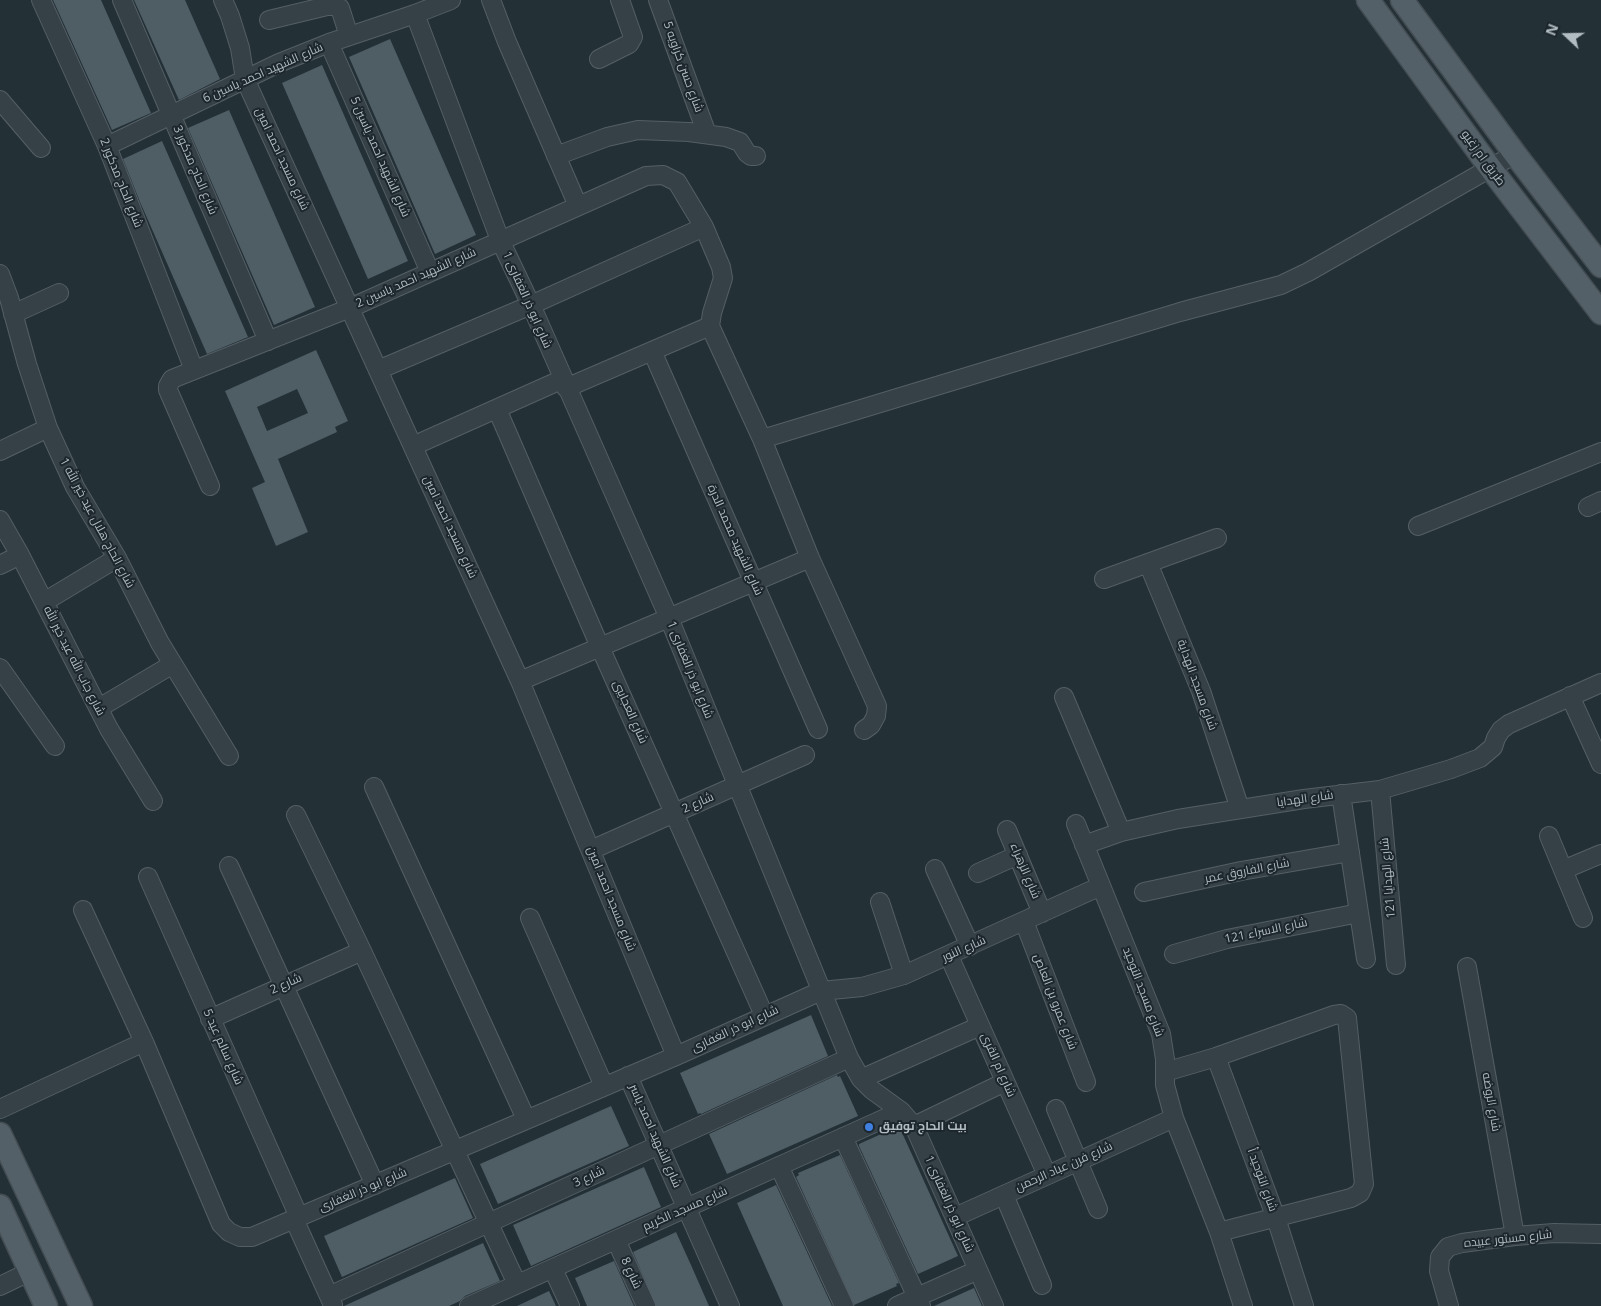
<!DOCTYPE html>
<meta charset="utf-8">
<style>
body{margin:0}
#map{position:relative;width:1601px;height:1306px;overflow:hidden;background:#233036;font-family:"Open Sans",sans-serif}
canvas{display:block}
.north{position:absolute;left:1541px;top:10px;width:50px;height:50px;-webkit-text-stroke:4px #1c262c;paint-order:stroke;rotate:291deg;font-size:14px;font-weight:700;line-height:20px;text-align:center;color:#b1bcc3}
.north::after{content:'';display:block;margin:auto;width:18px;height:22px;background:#b1bcc3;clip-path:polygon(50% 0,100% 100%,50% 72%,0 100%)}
</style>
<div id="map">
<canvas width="1601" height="1306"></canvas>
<div class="north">N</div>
</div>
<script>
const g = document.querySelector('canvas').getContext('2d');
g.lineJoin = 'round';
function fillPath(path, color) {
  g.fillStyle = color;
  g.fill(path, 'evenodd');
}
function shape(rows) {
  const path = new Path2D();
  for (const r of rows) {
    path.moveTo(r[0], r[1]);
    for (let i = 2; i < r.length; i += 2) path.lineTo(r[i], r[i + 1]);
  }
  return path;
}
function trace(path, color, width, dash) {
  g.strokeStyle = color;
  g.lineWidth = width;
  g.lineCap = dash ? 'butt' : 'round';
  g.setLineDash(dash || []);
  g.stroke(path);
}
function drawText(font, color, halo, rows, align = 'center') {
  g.font = font + ' "Open Sans",Cairo,sans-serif';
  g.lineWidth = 4;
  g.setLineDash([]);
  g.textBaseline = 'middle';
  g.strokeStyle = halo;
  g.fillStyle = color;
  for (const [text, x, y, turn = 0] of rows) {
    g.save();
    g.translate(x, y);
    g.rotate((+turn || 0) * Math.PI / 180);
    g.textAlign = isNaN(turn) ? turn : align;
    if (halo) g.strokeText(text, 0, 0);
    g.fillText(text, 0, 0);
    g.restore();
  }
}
fillPath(shape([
 [53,0,101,0,151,113,112,130],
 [134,0,185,0,220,79,179,100],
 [390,39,476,235,435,254,349,57],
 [322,65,408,261,368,279,282,83],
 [229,110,315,307,274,325,188,128],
 [162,141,248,337,207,354,140,202,123,159],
 [316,350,348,421,335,427,337,432,278,459,308,532,276,546,252,488,265,482,225,391],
 [297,389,308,413,267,431,257,407],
 [811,1015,828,1056,701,1114,700,1113,698,1114,680,1073],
 [837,1075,838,1077,840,1076,858,1116,727,1174,709,1134],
 [611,1106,629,1146,498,1204,480,1164],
 [899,1126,958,1256,918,1274,859,1146,859,1144],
 [840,1155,899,1283,896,1284,897,1286,854,1305,796,1177,799,1175,798,1173],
 [644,1167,661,1207,531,1266,513,1225],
 [455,1178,473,1218,342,1277,324,1236],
 [776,1185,832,1306,783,1306,737,1203],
 [676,1232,691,1265,709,1306,656,1306,633,1252],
 [483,1243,500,1281,465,1296,460,1301,449,1306,344,1306],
 [614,1261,634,1306,587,1306,575,1278],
 [974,1288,982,1306,934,1306],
 [549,1291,556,1306,517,1306]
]), '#4f5d65');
const minor = shape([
 [41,0,107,146,194,370],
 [122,0,268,341],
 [223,0,230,16,240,48,245,79,520,681,676,1056],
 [491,0,507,42,578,206],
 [658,0,707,134],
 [415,14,500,240,531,305,669,618,849,1058,861,1079,872,1090,901,1111,914,1126,994,1306],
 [269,20,327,6,334,6,340,8,349,36],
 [329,43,430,272],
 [599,59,629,44,633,37,620,0],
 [0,100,41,148],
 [107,146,279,63,329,43,415,14,451,0],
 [556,156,607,137,638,130,689,132,726,137,740,142,747,153,751,156,756,156],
 [0,274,9,298,27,364,48,428,75,487,117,558,160,643,229,756],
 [13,314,59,293],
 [710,326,762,439,810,558,877,706,876,716,871,725,864,730],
 [652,351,818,729],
 [378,370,531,305,704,227],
 [566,388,710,326],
 [497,409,600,647,764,1015],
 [762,439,1180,312,1281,285,1308,272,1515,154],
 [413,446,563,379],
 [0,451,48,428],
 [210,486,168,390,168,386,172,379,350,308,646,176,663,175,677,182,704,227,721,267,723,278,712,313,710,326],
 [1588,507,1601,501],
 [0,520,20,555,109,729,153,801],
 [1418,526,1601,452],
 [1148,563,1201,691,1240,809],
 [0,565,20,555],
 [1104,579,1217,538],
 [44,602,117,558],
 [0,668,55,746],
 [520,681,810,558],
 [1570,696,1601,764],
 [1064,697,1121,832],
 [99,708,173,664],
 [374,787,526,1119],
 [1380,790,1396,965],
 [1341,794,1366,959],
 [296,815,362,951,517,1284],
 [1076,824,1161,1034,1165,1059,1165,1085,1174,1118,1219,1232,1243,1306],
 [1007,830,1042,913],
 [1549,836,1583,918],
 [1084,845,1121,832,1178,819,1304,799,1380,790,1451,769,1480,758,1493,747,1496,738,1501,730,1509,724,1601,683],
 [591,850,805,755],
 [229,866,375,1185],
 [935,869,970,946],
 [1563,870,1601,854],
 [978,873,1018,855],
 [148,877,299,1217],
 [1144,892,1241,871,1350,852],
 [880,902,904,975],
 [83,910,144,1042,221,1224,229,1232,240,1237,252,1237,676,1056,821,991,862,987,904,975,1101,886],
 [530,918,604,1086],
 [1024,921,1086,1082],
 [1174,954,1227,939,1359,913],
 [949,956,1047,1175],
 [1467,967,1515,1236],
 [210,1019,362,951],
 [1216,1057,1276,1218,1304,1306],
 [1165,1072,1216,1057,1334,1015,1341,1014,1347,1018,1364,1184,1360,1193,1351,1198,1219,1232],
 [628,1076,730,1306],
 [861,1079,980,1026],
 [0,1109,144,1042],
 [1056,1109,1098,1209],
 [914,1126,1005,1082],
 [843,1137,921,1306],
 [779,1166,844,1306],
 [1004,1195,1042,1285],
 [955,1217,1174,1118],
 [294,1219,333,1305],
 [616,1240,646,1306],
 [553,1269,570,1306],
 [0,1286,31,1271],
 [329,1296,849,1058],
 [469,1306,901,1111],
 [897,1306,978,1270],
 [1449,1306,1439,1271,1440,1257,1448,1247,1462,1243,1515,1236,1554,1233,1601,1234]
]);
const major = shape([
 [1368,0,1491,169,1601,313],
 [1402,0,1515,154,1601,266],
 [0,1134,81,1306],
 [0,1206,46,1306]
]);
trace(minor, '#545f65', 20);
trace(major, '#434d53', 25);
trace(minor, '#364147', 18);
trace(major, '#546067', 22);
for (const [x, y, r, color] of [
 [869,1127,5,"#3f7fe0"]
]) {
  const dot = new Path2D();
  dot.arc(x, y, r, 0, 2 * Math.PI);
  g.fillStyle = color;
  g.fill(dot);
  trace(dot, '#1c262c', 2);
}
drawText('12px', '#b1bcc3', '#1c262c', [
 ["شارع حسن كراويه 5",683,67,70],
 ["شارع الشهيد احمد ياسين 6",263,73,-24],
 ["شارع الشهيد احمد ياسين 5",380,157,66],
 ["طريق ام زغيو",1483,158,54],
 ["شارع مسجد احمد امين",282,159,65],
 ["شارع الحاج مدكور 3",195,170,67],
 ["شارع الحاج مدكور 2",121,183,68],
 ["شارع الشهيد احمد ياسين 2",416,278,-24],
 ["شارع ابو ذر الغفارى 1",527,300,66],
 ["شارع الحاج هلال عيد خير الله 1",97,523,62],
 ["شارع مسجد احمد امين",450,527,65],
 ["شارع الشهيد محمد الدرة",735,540,66],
 ["شارع جاب الله عيد خير الله",74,661,63],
 ["شارع ابو ذر الغفارى 1",690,670,68],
 ["شارع مسجد الهداية",1197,685,70],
 ["شارع العجايبى",630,712,66],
 ["شارع الهدايا",1305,799,-8],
 ["شارع 2",698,803,-24],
 ["شارع الزهراء",1025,871,67],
 ["شارع الفاروق عمر",1247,871,-11],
 ["شارع الهدايا 121",1388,878,-95],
 ["شارع مسجد احمد امين",611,899,68],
 ["شارع الاسراء 121",1266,931,-12],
 ["شارع النور",964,949,-24],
 ["شارع 2",286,984,-24],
 ["شارع مسجد التوحيد",1143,992,69],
 ["شارع عمرو بن العاص",1055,1002,69],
 ["شارع ابو ذر الغفارى",735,1029,-25],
 ["شارع سالم عيد 5",223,1047,66],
 ["شارع ام القرى",998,1065,66],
 ["شارع الروضه",1491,1102,80],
 ["شارع الشهيد احمد ياسر",655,1136,66],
 ["شارع فرن عباد الرحمن",1064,1167,-24],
 ["شارع 3",589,1177,-25],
 ["شارع التوحيد أ",1262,1180,70],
 ["شارع ابو ذر الغفارى",363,1190,-23],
 ["شارع ابو ذر الغفارى 1",949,1204,66],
 ["شارع مسجد الكريم",685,1209,-24],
 ["شارع مستور عبيده",1508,1239,-6],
 ["شارع 8",631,1273,65]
]);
drawText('bold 12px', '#b1bcc3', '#1c262c', [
 ["بيت الحاج توفيق",879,1127]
], 'left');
</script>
